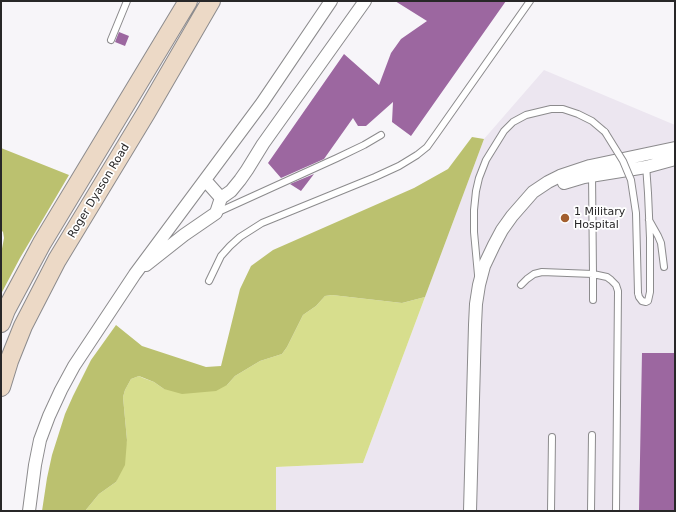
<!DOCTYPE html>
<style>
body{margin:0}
#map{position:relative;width:676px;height:512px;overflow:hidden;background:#f7f5f9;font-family:"DejaVu Sans",sans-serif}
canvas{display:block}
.frame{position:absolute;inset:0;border:2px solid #282728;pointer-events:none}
</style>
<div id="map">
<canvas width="676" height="512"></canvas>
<div class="frame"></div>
</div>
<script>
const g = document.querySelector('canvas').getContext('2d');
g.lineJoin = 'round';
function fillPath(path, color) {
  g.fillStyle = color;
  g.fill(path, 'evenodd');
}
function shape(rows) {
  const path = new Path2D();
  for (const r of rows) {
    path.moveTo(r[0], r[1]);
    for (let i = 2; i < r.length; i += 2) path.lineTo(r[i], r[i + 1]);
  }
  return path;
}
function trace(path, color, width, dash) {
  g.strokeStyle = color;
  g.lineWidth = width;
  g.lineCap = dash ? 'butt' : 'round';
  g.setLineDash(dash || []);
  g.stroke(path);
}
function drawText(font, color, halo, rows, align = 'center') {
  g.font = font + ' "DejaVu Sans",sans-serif';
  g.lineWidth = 3.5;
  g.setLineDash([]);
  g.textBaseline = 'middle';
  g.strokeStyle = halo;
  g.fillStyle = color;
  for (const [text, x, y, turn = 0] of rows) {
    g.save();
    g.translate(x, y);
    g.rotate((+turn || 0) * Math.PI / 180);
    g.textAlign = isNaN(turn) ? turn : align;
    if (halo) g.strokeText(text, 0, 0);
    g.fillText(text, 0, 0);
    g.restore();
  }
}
fillPath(shape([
 [544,70,675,125,675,511,276,511,276,467,363,463,484,139]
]), '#ece6f0');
fillPath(shape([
 [332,295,402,303,425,297,363,463,276,467,276,511,85,511,99,494,116,482,127,440,123,397,125,390,131,379,139,376,143,378,154,382,164,389,227,385,235,376,260,361,282,354,287,347,303,315,316,306,325,296]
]), '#d7de8d');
fillPath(shape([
 [472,137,484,139,425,297,402,303,332,295,325,296,316,306,303,315,287,347,282,354,260,361,235,376,227,385,216,391,182,394,164,389,154,382,139,376,131,379,125,390,123,397,127,440,125,465,116,482,99,494,85,511,42,511,47,478,52,455,65,414,73,396,91,360,116,325,142,346,206,367,221,366,240,289,251,266,273,250,414,188,448,169],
 [1,148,69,175,20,258,1,294,1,254,4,238,3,232,1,230]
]), '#bbc16f');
fillPath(shape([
 [395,1,506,1,411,136,392,122,393,102,366,126,358,126,353,118,324,159,281,178,268,163,344,54,379,85,391,53,401,39,427,21],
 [119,32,129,36,125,46,115,42],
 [314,174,301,191,290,184],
 [642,353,675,353,675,511,639,511]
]), '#9c67a0');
const lane = shape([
 [111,40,127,1],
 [592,174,593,274,607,277,611,280,616,285,618,291,616,511],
 [216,213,337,158,364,145,381,135],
 [649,220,658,236,661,243,664,267],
 [478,275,474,232,474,210,476,191,479,178,486,160,504,131,513,122,526,115,551,109,563,109,578,114,592,121,605,132],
 [209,281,221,256,230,246,240,237,262,223,375,177,399,166,417,155,427,147,437,133,530,1],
 [521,285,527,279,534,274,542,272,593,274,593,300],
 [638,293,639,297,642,301,646,302,648,301,650,292,650,238,648,193,646,165],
 [551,511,552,437],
 [591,511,592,435]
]);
const street = shape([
 [205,180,221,198,231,191,240,180,247,170,263,144,365,1],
 [564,183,584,177,646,167,675,159],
 [146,265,184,235,216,213,221,198],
 [29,511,35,465,40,440,49,416,61,390,74,366,135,274,262,103,331,1],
 [470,511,475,325,476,304,479,285,484,266,494,245,502,230,512,216,533,192,548,182,560,176,590,166,675,148]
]);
const secondary = shape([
 [1,323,6,310,42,243,188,1],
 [1,387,9,361,23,326,57,260,146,113,211,1]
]);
trace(lane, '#8c8b8d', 8);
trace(street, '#8c8b8d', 14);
trace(secondary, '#8c8b8d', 20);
trace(lane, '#fff', 6);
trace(street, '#fff', 12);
trace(secondary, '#ecd9c6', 18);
const laneBridge = shape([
 [605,132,623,161,631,180,636,213,638,293]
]);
trace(laneBridge, '#8c8b8d', 8, []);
trace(laneBridge, '#fff', 6);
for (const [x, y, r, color] of [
 [565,218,5,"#a35f2f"]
]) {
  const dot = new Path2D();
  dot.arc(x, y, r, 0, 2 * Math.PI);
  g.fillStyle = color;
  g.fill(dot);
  trace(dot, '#fff', 1.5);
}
drawText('11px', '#282728', '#fff', [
 ["Roger Dyason Road",99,191,-59]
]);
drawText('11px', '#282728', '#fff', [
 ["1 Military",574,212],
 ["Hospital",574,225]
], 'left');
</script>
